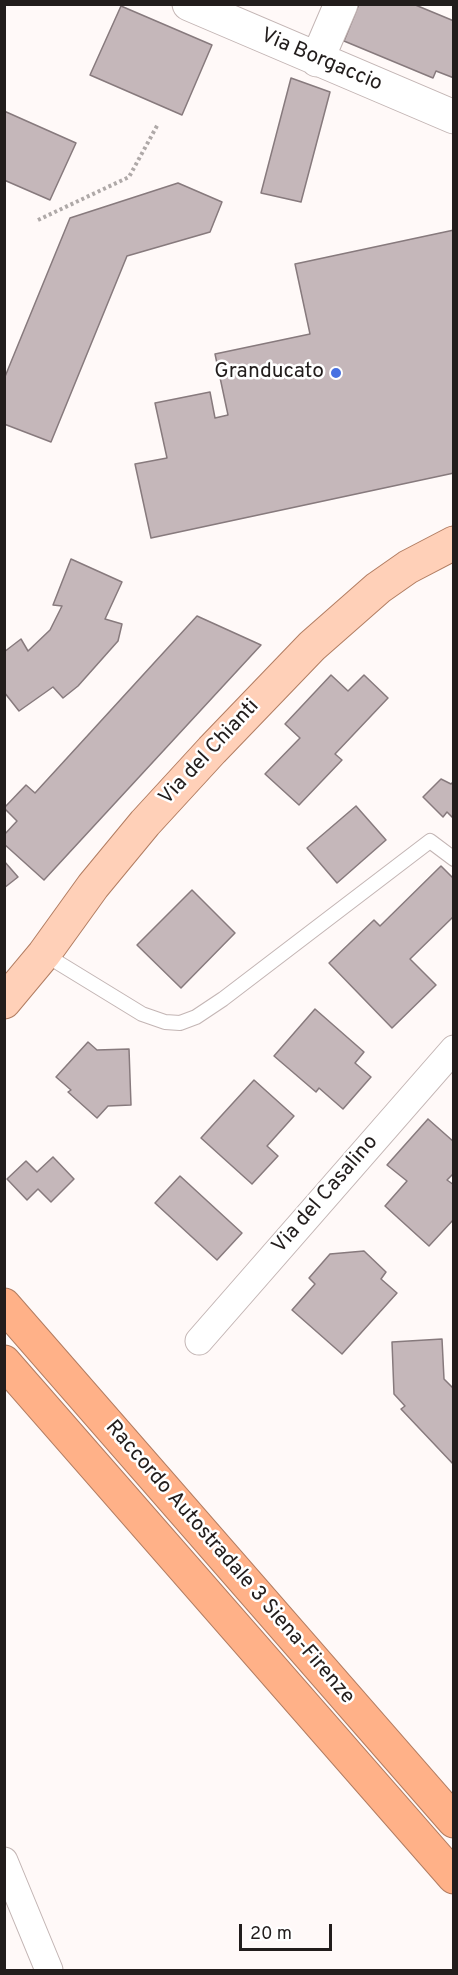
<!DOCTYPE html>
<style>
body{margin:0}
#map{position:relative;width:458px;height:1975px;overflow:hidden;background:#fff9f8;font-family:Overpass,sans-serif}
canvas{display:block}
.frame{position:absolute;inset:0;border:6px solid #221d1c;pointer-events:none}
.scale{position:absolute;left:239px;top:1924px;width:93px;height:27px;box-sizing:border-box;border:3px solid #221d1c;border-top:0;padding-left:8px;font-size:18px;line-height:21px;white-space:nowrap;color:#221d1c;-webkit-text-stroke:4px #fff;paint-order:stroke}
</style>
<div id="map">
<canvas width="458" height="1975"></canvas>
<div class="frame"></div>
<div class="scale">20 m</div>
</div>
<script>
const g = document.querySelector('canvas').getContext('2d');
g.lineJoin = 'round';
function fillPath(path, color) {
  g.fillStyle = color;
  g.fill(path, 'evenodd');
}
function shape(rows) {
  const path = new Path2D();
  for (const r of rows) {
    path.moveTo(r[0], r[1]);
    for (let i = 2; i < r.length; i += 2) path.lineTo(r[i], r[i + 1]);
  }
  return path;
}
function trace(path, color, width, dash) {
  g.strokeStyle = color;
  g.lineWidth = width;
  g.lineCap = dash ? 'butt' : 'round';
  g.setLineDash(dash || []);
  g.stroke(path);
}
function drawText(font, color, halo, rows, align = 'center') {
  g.font = font + ' Overpass,sans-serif';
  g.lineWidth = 5;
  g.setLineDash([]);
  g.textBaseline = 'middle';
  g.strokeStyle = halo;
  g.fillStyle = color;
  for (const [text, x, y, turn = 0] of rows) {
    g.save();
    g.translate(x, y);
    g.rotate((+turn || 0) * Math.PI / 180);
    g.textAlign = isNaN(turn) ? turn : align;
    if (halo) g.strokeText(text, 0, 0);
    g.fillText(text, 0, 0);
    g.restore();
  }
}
const building = shape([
 [359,4,413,4,454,21,454,78,436,71,433,78,344,41,359,4],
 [121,6,212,45,182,115,90,75,121,6],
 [291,78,330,92,301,202,261,193,291,78],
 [4,111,76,143,50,200,4,180,4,111],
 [178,183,222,202,210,232,127,256,51,442,4,424,4,379,70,218,178,183],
 [454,230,454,473,151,538,135,464,167,458,155,403,210,392,215,418,228,415,215,354,310,334,295,264,454,230],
 [71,559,122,582,105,619,122,624,118,641,78,686,63,698,53,687,19,711,4,692,4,652,21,639,28,651,50,630,62,606,53,605,71,559],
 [197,616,261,645,44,880,4,844,4,835,17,821,4,808,26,785,35,793,197,616],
 [331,675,348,691,364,675,388,698,335,754,342,760,299,805,265,774,300,738,285,724,331,675],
 [441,779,451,784,454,781,454,819,447,812,443,817,423,797,441,779],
 [356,806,386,840,337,883,307,848,356,806],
 [4,861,18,877,4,888,4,861],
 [441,866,454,879,454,916,410,959,436,985,392,1028,329,963,374,920,380,926,441,866],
 [192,890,235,933,181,988,137,945,192,890],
 [315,1009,364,1052,355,1063,371,1077,343,1109,319,1088,316,1092,274,1056,315,1009],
 [88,1042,97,1050,129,1049,131,1105,108,1106,97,1118,68,1092,71,1090,56,1077,88,1042],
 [254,1080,294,1116,267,1146,278,1156,252,1184,201,1138,254,1080],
 [428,1119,454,1142,454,1173,447,1180,454,1185,454,1219,429,1246,385,1206,407,1181,387,1165,428,1119],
 [53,1157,74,1179,51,1202,38,1189,27,1200,7,1179,26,1161,37,1172,53,1157],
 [180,1176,242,1233,217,1260,155,1203,180,1176],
 [364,1251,386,1272,381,1279,397,1293,342,1354,292,1310,315,1284,309,1278,330,1254,364,1251],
 [442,1339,444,1379,454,1389,454,1465,401,1409,405,1406,394,1394,392,1342,442,1339]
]);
fillPath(building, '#c5b7ba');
trace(building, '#877a7d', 1.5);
const lane = shape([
 [44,954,142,1014,165,1022,180,1023,196,1017,223,999,430,841,454,859]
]);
const street = shape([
 [199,1341,454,1049],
 [4,1861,49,1970]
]);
const secondary = shape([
 [189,4,454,117],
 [317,60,341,4]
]);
const primary = shape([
 [4,1002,44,954,93,886,145,823,212,750,312,646,378,588,408,567,454,543]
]);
const highway = shape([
 [4,1305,454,1821],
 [4,1362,454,1877]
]);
trace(lane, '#c3b5b4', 16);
trace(street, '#c3b5b4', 29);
trace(secondary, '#c3b5b4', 35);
trace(primary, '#b27d62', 35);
trace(highway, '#b27d62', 35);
trace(shape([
 [38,220,129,177,158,124]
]), '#afa9a8', 4, [3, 3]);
trace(lane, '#fff', 14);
trace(street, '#fff', 27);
trace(secondary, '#fff', 33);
trace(primary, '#ffd0b8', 33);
trace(highway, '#ffb188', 33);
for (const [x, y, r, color] of [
 [336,373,6,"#4670e2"]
]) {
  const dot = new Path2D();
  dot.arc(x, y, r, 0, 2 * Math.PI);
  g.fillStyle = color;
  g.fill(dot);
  trace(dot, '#fff', 2);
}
drawText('21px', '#221d1c', '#fff', [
 ["Via Borgaccio",321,61,23],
 ["Via del Chianti",210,753,-47],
 ["Via del Casalino",326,1195,-49],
 ["Raccordo Autostradale 3 Siena-Firenze",229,1563,49]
]);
drawText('21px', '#221d1c', '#fff', [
 ["Granducato",324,373]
], 'right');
</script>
